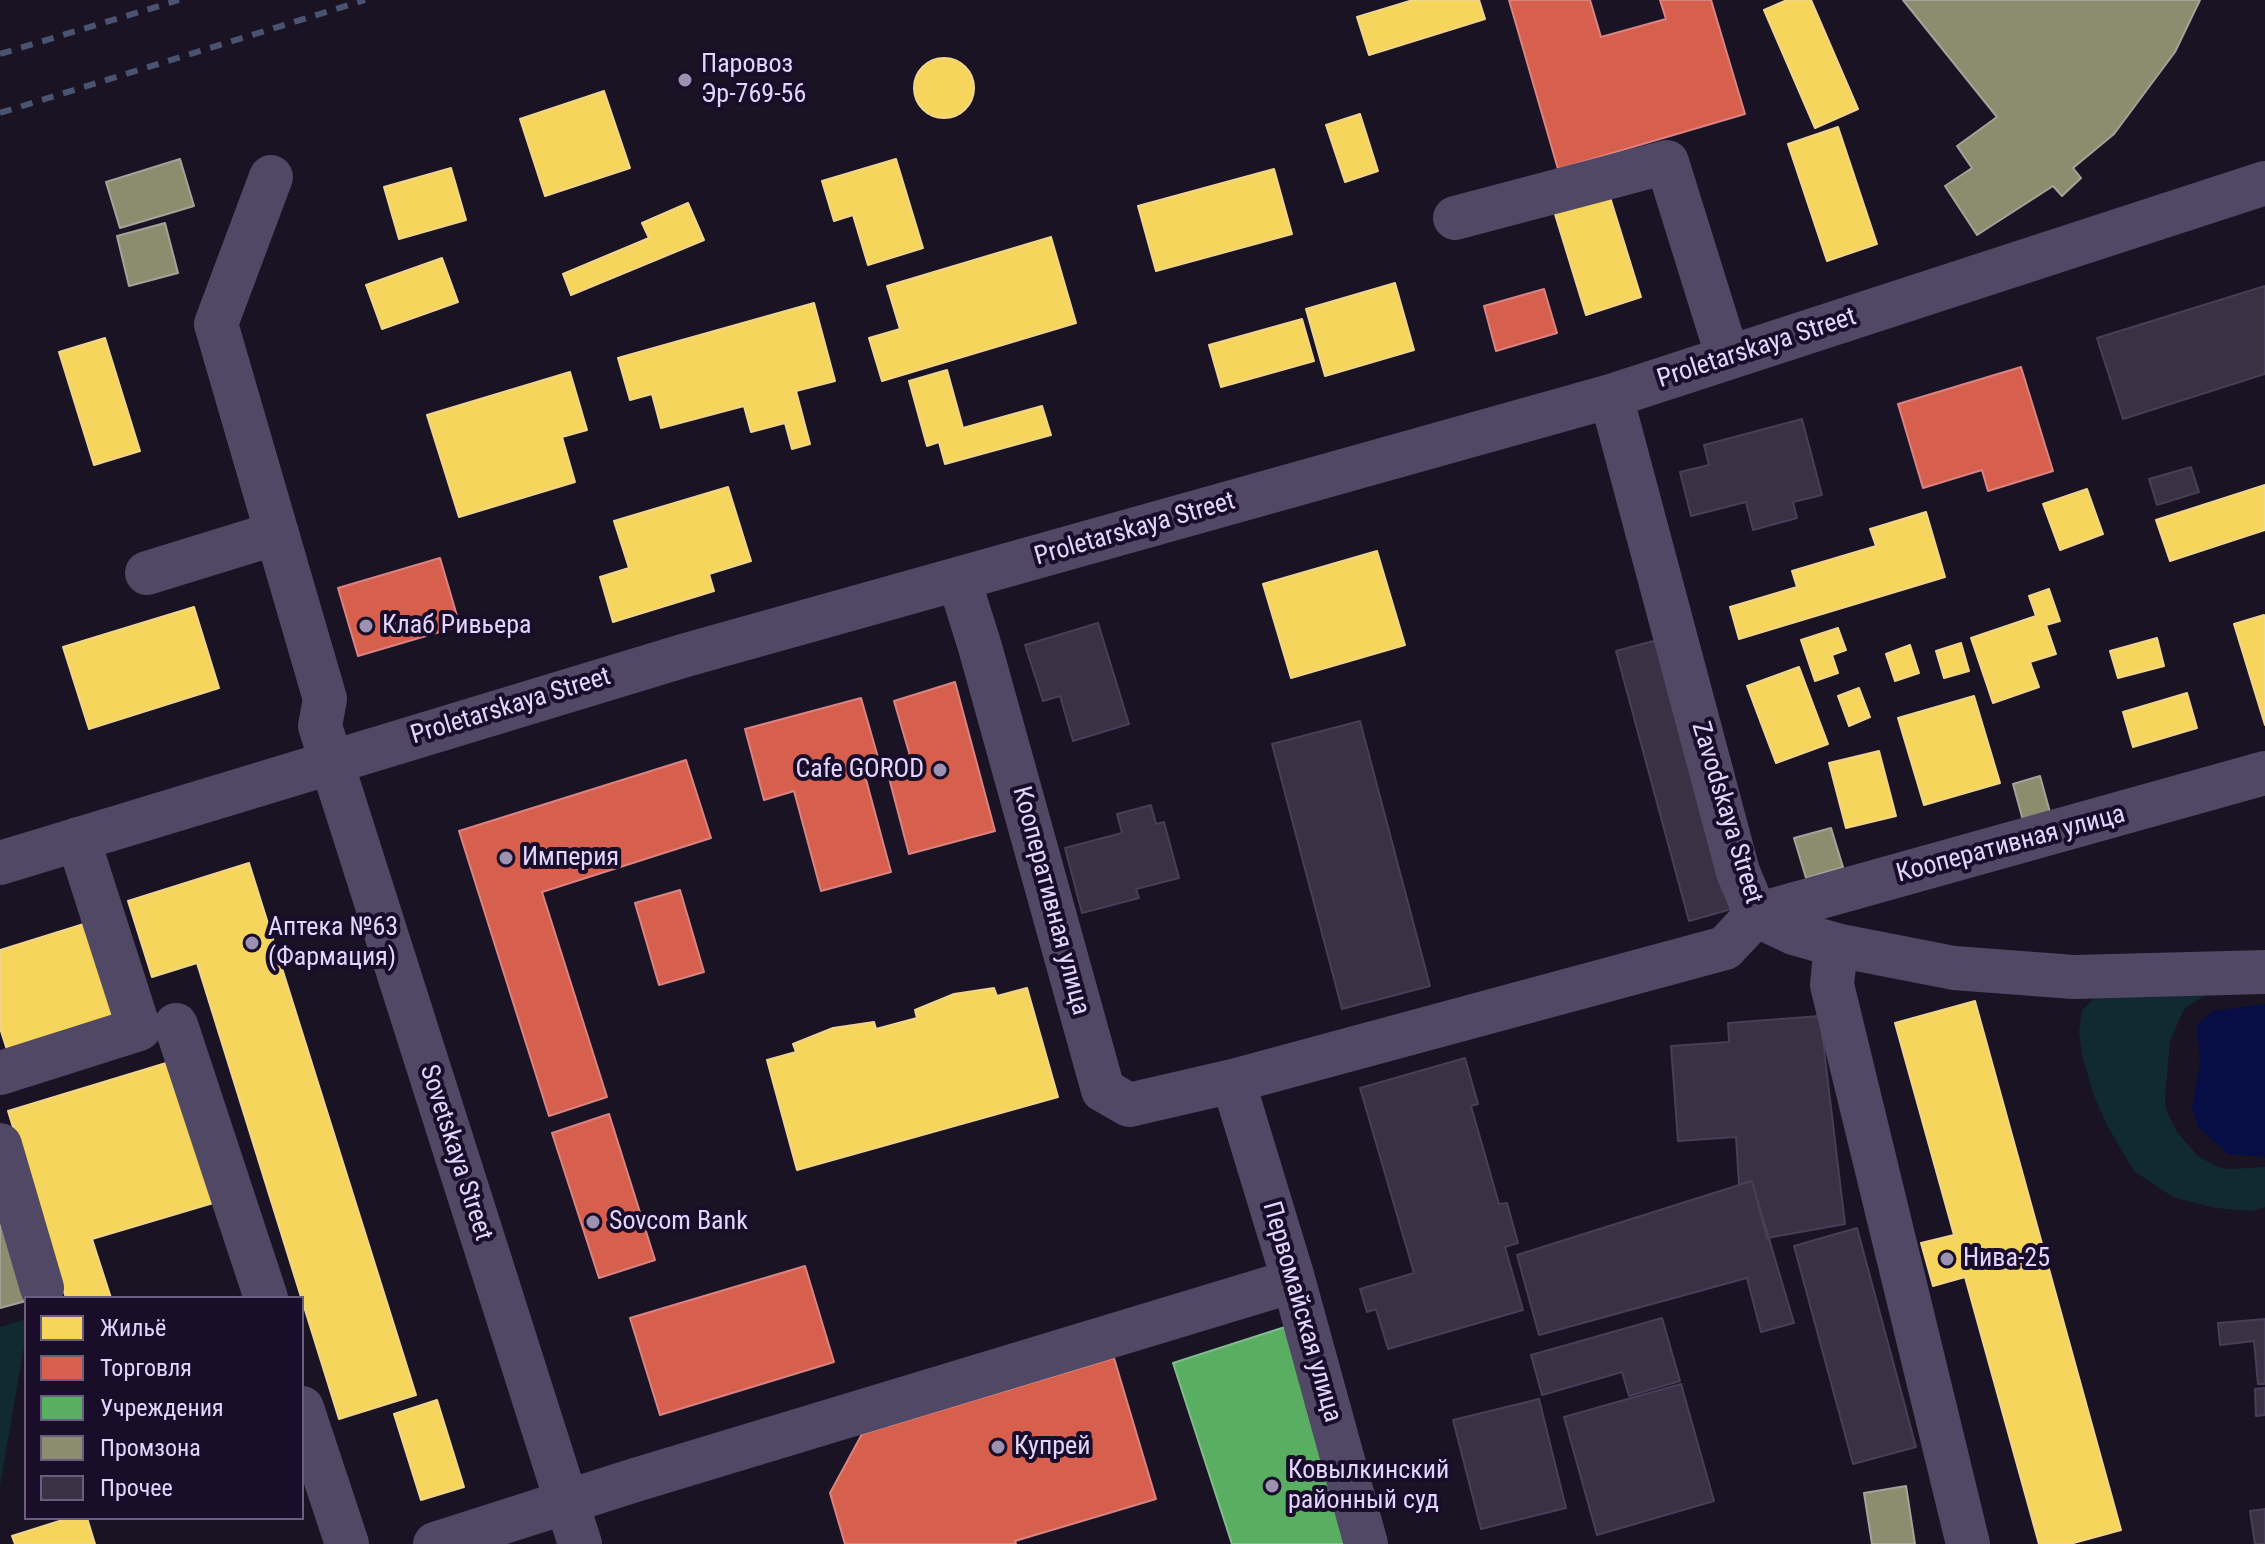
<!DOCTYPE html>
<meta charset="utf-8">
<style>
body{margin:0}
#map{position:relative;width:2265px;height:1544px;overflow:hidden;background:#1a1323;font-family:"Roboto Condensed",sans-serif}
canvas{display:block}
.legend{position:absolute;left:24px;top:1296px;width:280px;height:224px;box-sizing:border-box;background:#190d29;border:2px solid #6a5d7f;margin:0;padding:10px 14px;list-style:none;font-size:24px;color:#e4d5ff}
.legend li{display:flex;align-items:center;gap:16px;height:40px}
.legend b{width:40px;border:2px solid #6a5d7f}
</style>
<div id="map">
<canvas width="2265" height="1544"></canvas>
<ul class="legend">
<li><b style="height:22px;background:#f6d55c"></b>Жильё</li>
<li><b style="height:22px;background:#d6604d"></b>Торговля</li>
<li><b style="height:22px;background:#5aae61"></b>Учреждения</li>
<li><b style="height:22px;background:#8c8c6e"></b>Промзона</li>
<li><b style="height:22px;background:#3a3145"></b>Прочее</li>
</ul>
</div>
<script>
const g = document.querySelector('canvas').getContext('2d');
g.lineJoin = 'round';
function fillPath(path, color) {
  g.fillStyle = color;
  g.fill(path, 'evenodd');
}
function shape(rows) {
  const path = new Path2D();
  for (const r of rows) {
    if (r.length === 3) {
      path.moveTo(r[0] + r[2], r[1]);
      path.arc(r[0], r[1], r[2], 0, 2 * Math.PI);
      continue;
    }
    path.moveTo(r[0], r[1]);
    for (let i = 2; i < r.length; i += 2) path.lineTo(r[i], r[i + 1]);
  }
  return path;
}
function trace(path, color, width, dash) {
  g.strokeStyle = color;
  g.lineWidth = width;
  g.lineCap = dash ? 'butt' : 'round';
  g.setLineDash(dash || []);
  g.stroke(path);
}
function drawText(font, color, halo, rows, align = 'center') {
  g.font = font + ' "Roboto Condensed",sans-serif';
  g.lineWidth = 8;
  g.setLineDash([]);
  g.textBaseline = 'middle';
  g.strokeStyle = halo;
  g.fillStyle = color;
  for (const [text, x, y, turn = 0] of rows) {
    g.save();
    g.translate(x, y);
    g.rotate((+turn || 0) * Math.PI / 180);
    g.textAlign = isNaN(turn) ? turn : align;
    if (halo) g.strokeText(text, 0, 0);
    g.fillText(text, 0, 0);
    g.restore();
  }
}
fillPath(shape([
 [2265,950,2265,989,2225,990,2204,996,2184,1009,2170,1041,2165,1098,2166,1109,2177,1132,2198,1156,2218,1167,2229,1169,2265,1167,2265,1207,2252,1211,2215,1208,2173,1197,2134,1171,2108,1127,2094,1096,2082,1055,2079,1032,2082,1010,2098,995],
 [26,1319,26,1335,0,1486,0,1327]
]), '#112931');
fillPath(shape([
 [2265,1004,2265,1157,2228,1154,2198,1127,2192,1107,2200,1065,2197,1025,2213,1011]
]), '#070e46');
const homes = shape([
 [1413,0,1479,0,1485,19,1369,55,1357,17,1413,0],
 [1787,0,1811,0,1858,109,1815,128,1764,10,1787,0],
 [944,88,30],
 [604,91,630,168,545,196,520,119,604,91],
 [1360,114,1378,171,1345,182,1326,125,1360,114],
 [1838,127,1877,244,1827,261,1788,144,1838,127],
 [896,159,923,248,868,265,853,215,834,221,822,181,896,159],
 [451,168,466,220,399,239,384,187,451,168],
 [1274,169,1292,234,1156,271,1138,206,1274,169],
 [1609,194,1641,297,1586,315,1554,211,1609,194],
 [688,203,704,240,571,295,563,274,649,238,642,223,688,203],
 [1051,237,1076,323,882,381,869,338,900,329,887,286,1051,237],
 [442,258,458,302,382,329,366,285,442,258],
 [1395,283,1414,350,1325,376,1306,309,1395,283],
 [814,303,835,381,796,391,810,444,792,449,785,423,751,432,744,406,661,428,652,394,630,400,618,358,814,303],
 [1302,319,1314,361,1221,387,1209,345,1302,319],
 [105,338,140,451,94,465,59,352,105,338],
 [947,370,963,428,1042,406,1051,435,945,464,939,442,927,446,909,381,947,370],
 [570,372,587,430,562,437,575,482,459,517,427,415,570,372],
 [2265,485,2265,530,2170,561,2156,520,2265,485],
 [728,487,751,561,709,574,714,591,613,622,600,577,629,568,614,521,728,487],
 [2087,489,2103,534,2060,550,2043,504,2087,489],
 [1926,512,1945,577,1739,639,1730,607,1797,587,1792,571,1876,546,1870,529,1926,512],
 [1377,551,1405,645,1291,678,1263,584,1377,551],
 [2049,589,2060,621,2046,625,2056,654,2030,662,2039,687,1993,703,1971,638,2036,616,2029,596,2049,589],
 [194,607,219,688,89,729,63,647,194,607],
 [2264,615,2265,617,2265,725,2234,624,2264,615],
 [1838,628,1846,650,1832,655,1838,673,1815,681,1801,640,1838,628],
 [2157,638,2164,666,2118,678,2110,651,2157,638],
 [1961,643,1969,671,1944,678,1936,651,1961,643],
 [1910,645,1919,673,1895,681,1886,654,1910,645],
 [1799,667,1828,744,1776,763,1747,686,1799,667],
 [1859,688,1870,717,1849,726,1838,696,1859,688],
 [2187,693,2197,728,2133,747,2123,712,2187,693],
 [1974,696,2000,783,1924,805,1898,718,1974,696],
 [1879,751,1896,816,1846,828,1829,763,1879,751],
 [249,863,416,1395,339,1419,197,963,152,977,128,901,249,863],
 [87,923,117,1019,8,1053,0,1028,0,950,87,923],
 [994,988,997,996,1027,988,1058,1097,797,1170,767,1060,796,1052,793,1044,833,1028,874,1022,876,1029,917,1018,915,1010,954,994,994,988],
 [1975,1001,2121,1530,2070,1544,2039,1544,1965,1277,1933,1286,1921,1243,1954,1235,1895,1023,1975,1001],
 [176,1060,220,1201,92,1239,111,1298,66,1298,8,1111,176,1060],
 [437,1400,464,1487,421,1500,394,1414,437,1400],
 [69,1518,87,1518,95,1544,15,1544,12,1536,69,1518]
]);
fillPath(homes, '#f6d55c');
trace(homes, '#f1d58d', 2);
const shops = shape([
 [1509,0,1590,0,1601,37,1666,19,1660,0,1711,0,1745,114,1558,169,1509,0],
 [1544,289,1557,333,1496,351,1484,306,1544,289],
 [2021,367,2053,471,1988,491,1982,470,1923,488,1898,404,2021,367],
 [440,558,460,626,358,656,338,588,440,558],
 [955,682,995,831,909,854,888,774,913,766,894,701,955,682],
 [861,698,881,768,864,772,891,872,821,891,794,791,764,800,745,729,861,698],
 [686,760,711,838,542,892,607,1097,549,1116,459,831,686,760],
 [680,890,704,972,659,985,635,903,680,890],
 [609,1114,655,1260,599,1278,552,1133,609,1114],
 [805,1266,834,1362,660,1415,630,1318,805,1266],
 [1114,1358,1156,1499,1015,1541,1016,1544,845,1544,830,1493,862,1434,1114,1358]
]);
fillPath(shops, '#d6604d');
trace(shops, '#da8382', 2);
const public = shape([
 [1285,1327,1355,1544,1232,1544,1173,1363,1285,1327]
]);
fillPath(public, '#5aae61');
trace(public, '#83ba90', 2);
const industry = shape([
 [1903,0,2200,0,2175,52,2114,134,2073,168,2081,178,2062,196,2053,186,1977,235,1945,186,1972,168,1957,146,1997,117,1903,0],
 [180,159,194,206,120,228,106,182,180,159],
 [165,223,178,273,129,286,117,236,165,223],
 [2040,776,2051,816,2024,824,2013,784,2040,776],
 [1831,828,1843,867,1806,878,1794,838,1831,828],
 [0,1212,26,1301,0,1308,0,1212],
 [1906,1486,1915,1544,1872,1544,1864,1493,1906,1486]
]);
fillPath(industry, '#8c8c6e');
trace(industry, '#a6a29a', 2);
const building = shape([
 [2265,286,2265,374,2123,419,2097,338,2265,286],
 [1802,419,1822,495,1793,502,1797,518,1753,530,1746,502,1691,516,1680,472,1709,465,1704,445,1802,419],
 [2191,467,2199,492,2157,505,2149,479,2191,467],
 [1098,623,1129,724,1073,741,1060,696,1043,701,1025,645,1098,623],
 [1661,639,1735,908,1689,921,1616,651,1661,639],
 [1360,721,1430,986,1342,1009,1272,744,1360,721],
 [1151,805,1156,824,1164,822,1179,878,1136,889,1139,898,1082,913,1065,848,1122,833,1117,814,1151,805],
 [1820,1016,1845,1224,1767,1238,1752,1181,1739,1184,1736,1137,1678,1141,1671,1046,1729,1042,1728,1023,1820,1016],
 [1465,1058,1478,1104,1471,1106,1499,1204,1507,1203,1518,1243,1505,1247,1523,1310,1388,1349,1376,1309,1367,1312,1360,1289,1414,1273,1360,1088,1465,1058],
 [1752,1181,1794,1323,1761,1332,1747,1278,1539,1335,1517,1255,1752,1181],
 [1857,1228,1916,1447,1853,1464,1794,1246,1857,1228],
 [1662,1318,1680,1381,1629,1396,1622,1372,1542,1395,1531,1355,1662,1318],
 [2265,1319,2265,1384,2258,1384,2254,1341,2220,1345,2218,1323,2265,1319],
 [1681,1384,1714,1501,1597,1535,1564,1417,1681,1384],
 [2265,1388,2265,1415,2256,1416,2255,1389,2265,1388],
 [1539,1399,1566,1508,1481,1529,1453,1420,1539,1399],
 [2265,1509,2265,1544,2255,1544,2250,1511,2265,1509]
]);
fillPath(building, '#3a3145');
trace(building, '#483e57', 2);
trace(shape([
 [271,177,216,324,325,699,320,726,580,1544],
 [1455,218,1667,162,1728,358],
 [1611,396,1738,872,1756,915,1794,933,1836,945,1954,968,2074,977,2265,972],
 [147,573,277,533],
 [959,580,980,647,1103,1090,1129,1105,1233,1081,1725,948,1756,915,2265,773],
 [0,863,686,655,1611,396,2265,183],
 [1836,945,1832,985,1968,1544],
 [176,1025,266,1298],
 [0,1073,139,1029,78,839],
 [1233,1081,1292,1275,1366,1544],
 [0,1145,42,1288],
 [302,1408,347,1544],
 [435,1544,632,1481,1293,1281]
]), '#504864', 44);
trace(shape([
 [0,54,179,0],
 [0,113,365,0]
]), '#4a5470', 6, [12, 10]);
for (const [x, y, r, color] of [
 [685,80,8,"#9d91b2"],
 [366,626,8,"#9d91b2"],
 [940,770,8,"#9d91b2"],
 [506,858,8,"#9d91b2"],
 [252,943,8,"#9d91b2"],
 [593,1222,8,"#9d91b2"],
 [1947,1259,8,"#9d91b2"],
 [998,1447,8,"#9d91b2"],
 [1272,1486,8,"#9d91b2"]
]) {
  const dot = new Path2D();
  dot.arc(x, y, r, 0, 2 * Math.PI);
  g.fillStyle = color;
  g.fill(dot);
  trace(dot, '#190d29', 3);
}
drawText('26px', '#e4d5ff', '#190d29', [
 ["Паровоз",701,65],
 ["Эр-769-56",701,95],
 ["Клаб Ривьера",382,626],
 ["Cafe GOROD",924,770,"right"],
 ["Империя",522,858],
 ["Аптека №63",268,928],
 ["(Фармация)",268,958],
 ["Sovcom Bank",609,1222],
 ["Нива-25",1963,1259],
 ["Купрей",1014,1447],
 ["Ковылкинский",1288,1471],
 ["районный суд",1288,1501]
], 'left');
drawText('26px', '#e4d5ff', '#190d29', [
 ["Proletarskaya Street",1757,349,-18],
 ["Proletarskaya Street",1135,530,-16],
 ["Proletarskaya Street",511,707,-17],
 ["Zavodskaya Street",1726,813,73],
 ["Кооперативная улица",2011,845,-15],
 ["Кооперативная улица",1050,901,75],
 ["Sovetskaya Street",455,1153,72],
 ["Первомайская улица",1301,1312,74]
]);
</script>
